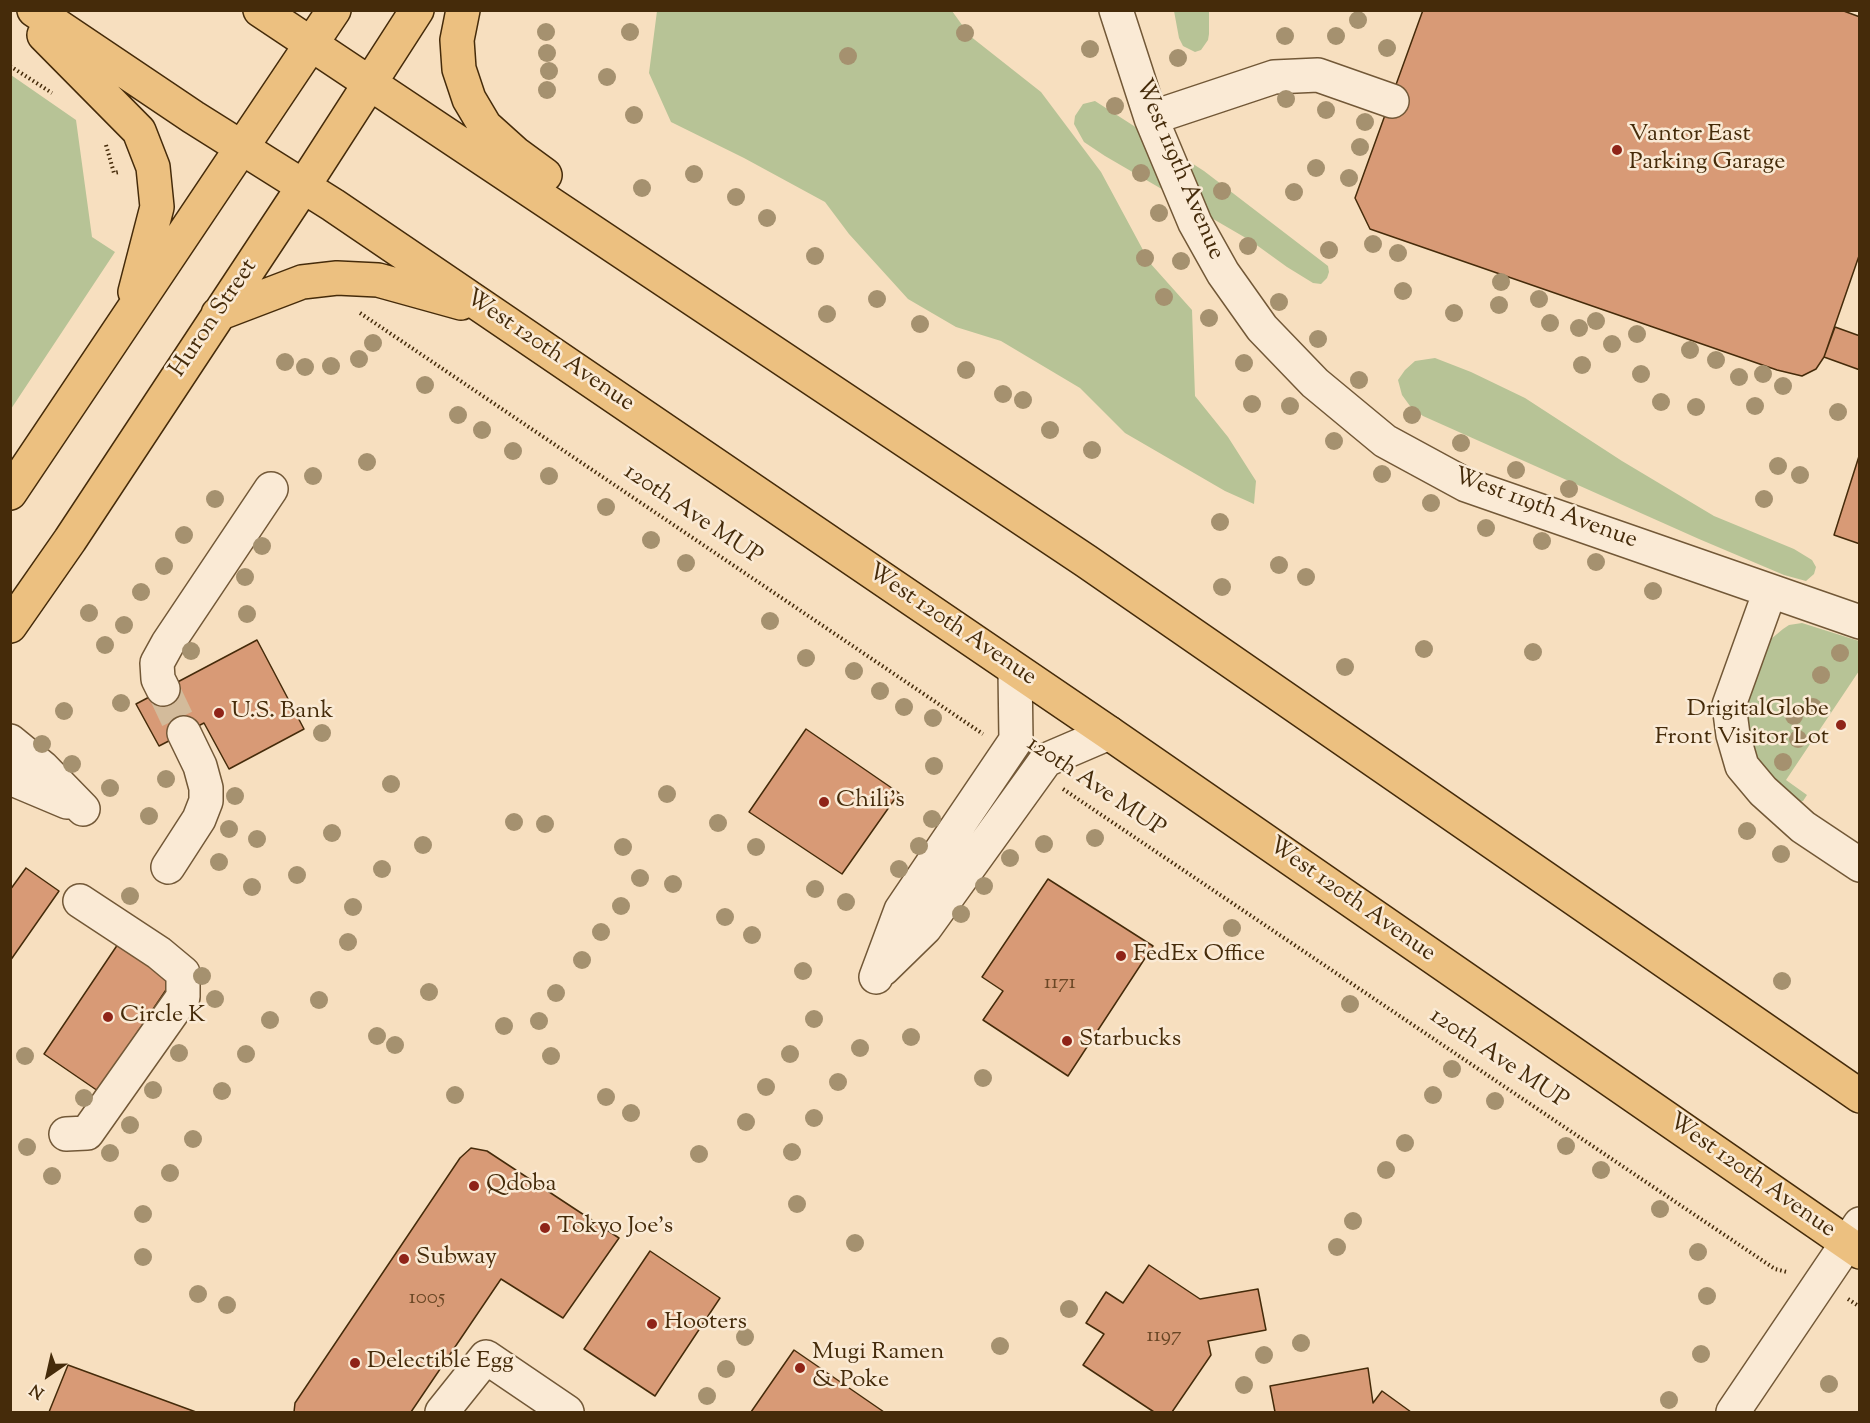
<!DOCTYPE html>
<style>
body{margin:0}
#map{position:relative;width:1870px;height:1423px;overflow:hidden;background:#f7dfbf;font-family:"Sorts Mill Goudy",serif}
canvas{display:block}
.frame{position:absolute;inset:0;border:12px solid #452b0a;pointer-events:none}
.north{position:absolute;left:18px;top:1345px;width:60px;height:60px;-webkit-text-stroke:4px #faead5;paint-order:stroke;rotate:214deg;font-size:16px;font-weight:700;line-height:24px;text-align:center;color:#452b0a}
.north::after{content:'';display:block;margin:auto;width:21px;height:27px;background:#452b0a;clip-path:polygon(50% 0,100% 100%,50% 72%,0 100%)}
</style>
<div id="map">
<canvas width="1870" height="1423"></canvas>
<div class="frame"></div>
<div class="north">N</div>
</div>
<script>
const g = document.querySelector('canvas').getContext('2d');
g.lineJoin = 'round';
function fillPath(path, color) {
  g.fillStyle = color;
  g.fill(path, 'evenodd');
}
function shape(rows) {
  const path = new Path2D();
  for (const r of rows) {
    path.moveTo(r[0], r[1]);
    for (let i = 2; i < r.length; i += 2) path.lineTo(r[i], r[i + 1]);
  }
  return path;
}
function trace(path, color, width, dash) {
  g.strokeStyle = color;
  g.lineWidth = width;
  g.lineCap = dash ? 'butt' : 'round';
  g.setLineDash(dash || []);
  g.stroke(path);
}
function drawText(font, color, halo, rows, align = 'center') {
  g.font = font + ' "Sorts Mill Goudy",serif';
  g.lineWidth = 5;
  g.setLineDash([]);
  g.textBaseline = 'middle';
  g.strokeStyle = halo;
  g.fillStyle = color;
  for (const [text, x, y, turn = 0] of rows) {
    g.save();
    g.translate(x, y);
    g.rotate((+turn || 0) * Math.PI / 180);
    g.textAlign = isNaN(turn) ? turn : align;
    if (halo) g.strokeText(text, 0, 0);
    g.fillText(text, 0, 0);
    g.restore();
  }
}
fillPath(shape([
 [657,11,952,11,970,36,1041,92,1101,172,1150,263,1192,310,1195,396,1228,437,1256,481,1254,504,1225,491,1125,433,1080,388,1001,341,956,327,908,299,849,234,825,202,744,158,671,122,649,73],
 [1174,11,1209,11,1209,34,1208,40,1201,50,1195,52,1183,46,1179,38],
 [11,75,76,120,92,237,115,252,11,409],
 [1095,101,1204,171,1328,266,1329,272,1327,278,1321,284,1313,283,1287,267,1251,241,1105,156,1084,142,1074,124,1075,116,1083,104],
 [1435,358,1471,372,1525,398,1622,461,1714,516,1794,549,1812,560,1816,567,1814,574,1806,581,1784,575,1699,539,1423,416,1410,406,1402,395,1398,380,1405,370,1415,361],
 [1802,623,1859,641,1859,671,1786,780,1807,795,1803,801,1797,802,1782,795,1752,751,1746,724,1746,709,1749,695,1771,639,1783,629,1789,625]
]), '#b7c396');
const building = shape([
 [1423,10,1841,10,1860,17,1860,253,1824,357,1816,369,1802,376,1777,370,1370,229,1355,198,1423,10],
 [1835,327,1860,336,1860,370,1824,357,1835,327],
 [1860,453,1860,544,1834,535,1860,453],
 [257,640,304,729,229,769,204,723,159,746,136,704,257,640],
 [806,729,899,793,842,874,749,812,806,729],
 [26,868,59,891,10,961,10,890,26,868],
 [1048,879,1153,946,1068,1076,983,1020,1003,991,982,977,1048,879],
 [118,944,172,981,98,1091,44,1054,118,944],
 [471,1148,487,1151,619,1238,563,1318,501,1279,411,1412,294,1412,295,1403,460,1158,471,1148],
 [650,1251,720,1298,655,1396,584,1349,650,1251],
 [1149,1265,1200,1299,1258,1289,1266,1330,1208,1341,1211,1355,1172,1412,1154,1412,1083,1365,1104,1334,1086,1323,1106,1292,1123,1303,1149,1265],
 [794,1350,884,1412,751,1412,794,1350],
 [68,1365,196,1412,49,1412,68,1365],
 [1368,1368,1373,1403,1382,1391,1411,1412,1275,1412,1270,1386,1368,1368]
]);
fillPath(building, '#d89a76');
trace(building, '#452b0a', 1.5);
trace(shape([
 [163,689,184,733]
]), '#d3bb9b', 33, [33, 16]);
const minor = shape([
 [1116,10,1151,118,1195,223,1223,273,1262,328,1315,383,1385,441,1466,485,1860,622],
 [1151,118,1274,77,1318,75,1392,101],
 [1770,591,1729,705,1733,735,1742,766,1763,791,1803,827,1860,865],
 [163,689,158,679,157,663,168,643,271,489],
 [10,741,43,768,83,809],
 [10,778,67,802],
 [168,867,199,819,206,801,206,788,200,766,184,733],
 [883,969,925,928,1046,760,1109,733],
 [876,977,901,910,1016,740,1015,670],
 [66,1134,87,1133,183,997,183,973,159,953,80,901],
 [442,1412,486,1357,567,1412],
 [1733,1412,1860,1224]
]);
const major = shape([
 [34,10,193,117,333,205,489,311,1109,733,1860,1252],
 [260,10,1086,561,1860,1096],
 [463,10,457,40,459,69,469,99,485,126,515,153,545,175],
 [44,35,139,131,153,167,157,207,135,292],
 [218,314,302,282,337,278,378,280,461,303],
 [10,493,334,10],
 [10,626,70,540,303,187,417,10]
]);
trace(minor, '#725837', 36);
trace(major, '#452b0a', 36);
trace(shape([
 [10,66,52,93],
 [106,145,114,173,119,172],
 [360,313,983,734],
 [1063,789,1775,1269,1787,1272],
 [1848,1299,1860,1307]
]), '#452b0a', 4, [1.5, 3]);
trace(minor, '#faead5', 33);
trace(major, '#ecc080', 33);
g.fillStyle = '#a5916f';
for (const [x, y] of [
 [1358,20],
 [546,32],
 [630,32],
 [965,33],
 [1285,36],
 [1336,36],
 [1387,48],
 [1090,49],
 [547,53],
 [848,56],
 [1178,58],
 [549,71],
 [607,77],
 [547,90],
 [1286,99],
 [1115,106],
 [1326,110],
 [634,115],
 [1365,122],
 [1360,147],
 [1316,168],
 [1141,173],
 [694,174],
 [1349,178],
 [642,188],
 [1222,191],
 [1294,192],
 [736,197],
 [1159,213],
 [767,218],
 [1373,244],
 [1248,246],
 [1329,250],
 [1398,253],
 [815,256],
 [1145,258],
 [1181,261],
 [1501,282],
 [1403,291],
 [1164,297],
 [877,299],
 [1539,299],
 [1279,302],
 [1499,305],
 [1454,313],
 [827,314],
 [1209,318],
 [1596,321],
 [1550,323],
 [920,324],
 [1579,328],
 [1637,334],
 [1318,339],
 [373,343],
 [1612,344],
 [1690,350],
 [359,359],
 [1716,360],
 [285,362],
 [1244,363],
 [1582,365],
 [331,366],
 [305,367],
 [966,370],
 [1641,374],
 [1763,374],
 [1739,377],
 [1359,380],
 [425,385],
 [1783,386],
 [1003,394],
 [1023,400],
 [1661,402],
 [1252,404],
 [1290,406],
 [1755,406],
 [1696,407],
 [1838,412],
 [458,415],
 [1412,415],
 [482,430],
 [1050,430],
 [1334,441],
 [1461,443],
 [1092,450],
 [513,451],
 [367,462],
 [1778,466],
 [1516,470],
 [1382,474],
 [1800,475],
 [313,476],
 [549,476],
 [1569,489],
 [215,499],
 [1764,499],
 [1431,503],
 [606,507],
 [1220,522],
 [1486,528],
 [184,535],
 [651,540],
 [1542,541],
 [262,546],
 [1596,562],
 [686,563],
 [1279,565],
 [164,566],
 [245,577],
 [1306,577],
 [1222,587],
 [1653,591],
 [141,592],
 [89,613],
 [247,614],
 [770,621],
 [124,625],
 [105,645],
 [1424,649],
 [191,651],
 [1533,652],
 [1840,653],
 [806,658],
 [1345,667],
 [854,671],
 [1821,675],
 [880,691],
 [121,703],
 [904,707],
 [1813,707],
 [64,711],
 [1794,716],
 [933,718],
 [322,733],
 [1798,739],
 [42,744],
 [1783,762],
 [72,764],
 [934,766],
 [166,779],
 [391,784],
 [110,788],
 [667,794],
 [235,796],
 [149,816],
 [932,819],
 [514,822],
 [718,823],
 [545,824],
 [229,829],
 [1747,831],
 [332,833],
 [1095,838],
 [257,839],
 [1044,844],
 [423,845],
 [919,846],
 [623,847],
 [756,847],
 [1781,854],
 [1010,858],
 [219,862],
 [382,869],
 [899,869],
 [297,875],
 [640,878],
 [673,884],
 [984,886],
 [252,887],
 [815,889],
 [130,896],
 [846,902],
 [621,906],
 [353,907],
 [961,914],
 [725,917],
 [1232,928],
 [601,932],
 [752,935],
 [348,942],
 [582,960],
 [803,971],
 [202,976],
 [1782,981],
 [429,992],
 [556,993],
 [215,999],
 [319,1000],
 [1350,1004],
 [814,1019],
 [270,1020],
 [539,1021],
 [504,1026],
 [377,1036],
 [911,1037],
 [395,1045],
 [860,1048],
 [179,1053],
 [246,1054],
 [790,1054],
 [25,1056],
 [551,1056],
 [1452,1069],
 [983,1078],
 [838,1082],
 [766,1087],
 [153,1090],
 [222,1091],
 [455,1095],
 [1433,1095],
 [606,1097],
 [84,1098],
 [1495,1101],
 [631,1113],
 [814,1118],
 [746,1122],
 [130,1125],
 [193,1139],
 [1405,1143],
 [1566,1146],
 [27,1147],
 [792,1152],
 [110,1153],
 [699,1154],
 [1386,1170],
 [1601,1170],
 [170,1173],
 [52,1176],
 [797,1204],
 [1660,1209],
 [143,1214],
 [1353,1221],
 [855,1243],
 [1337,1247],
 [1698,1252],
 [143,1257],
 [198,1294],
 [1707,1296],
 [227,1305],
 [1069,1309],
 [745,1337],
 [1301,1343],
 [1000,1346],
 [1701,1354],
 [1264,1355],
 [726,1369],
 [1829,1384],
 [1244,1385],
 [707,1396],
 [1669,1400]
]) {
  g.beginPath();
  g.arc(x, y, 9, 0, 2 * Math.PI);
  g.fill();
}
for (const [x, y, r, color] of [
 [1617,150,6,"#8f2418"],
 [219,713,6,"#8f2418"],
 [1841,725,6,"#8f2418"],
 [824,802,6,"#8f2418"],
 [1121,956,6,"#8f2418"],
 [108,1017,6,"#8f2418"],
 [1067,1041,6,"#8f2418"],
 [474,1186,6,"#8f2418"],
 [545,1228,6,"#8f2418"],
 [404,1259,6,"#8f2418"],
 [652,1324,6,"#8f2418"],
 [355,1363,6,"#8f2418"],
 [800,1368,6,"#8f2418"]
]) {
  const dot = new Path2D();
  dot.arc(x, y, r, 0, 2 * Math.PI);
  g.fillStyle = color;
  g.fill(dot);
  trace(dot, '#faead5', 2);
}
drawText('21px', '#6a4725', null, [
 ["1171",1060,984],
 ["1005",427,1299],
 ["1197",1164,1337]
]);
drawText('24px', '#452b0a', '#faead5', [
 ["Vantor East",1629,136],
 ["Parking Garage",1629,164],
 ["DrigitalGlobe",1829,711,"right"],
 ["Front Visitor Lot",1829,739,"right"],
 ["U.S. Bank",231,713],
 ["Chili's",836,802],
 ["FedEx Office",1133,956],
 ["Circle K",120,1017],
 ["Starbucks",1079,1041],
 ["Qdoba",486,1186],
 ["Tokyo Joe's",557,1228],
 ["Subway",416,1259],
 ["Hooters",664,1324],
 ["Mugi Ramen",812,1354],
 ["& Poke",812,1382],
 ["Delectible Egg",367,1363]
], 'left');
drawText('24px', '#452b0a', '#faead5', [
 ["West 119th Avenue",1178,170,67],
 ["Huron Street",215,319,-56],
 ["West 120th Avenue",549,352,34],
 ["West 119th Avenue",1545,510,20],
 ["120th Ave MUP",692,516,34],
 ["West 120th Avenue",951,626,34],
 ["120th Ave MUP",1095,788,34],
 ["West 120th Avenue",1351,901,35],
 ["120th Ave MUP",1498,1060,34],
 ["West 120th Avenue",1751,1177,35]
]);
</script>
